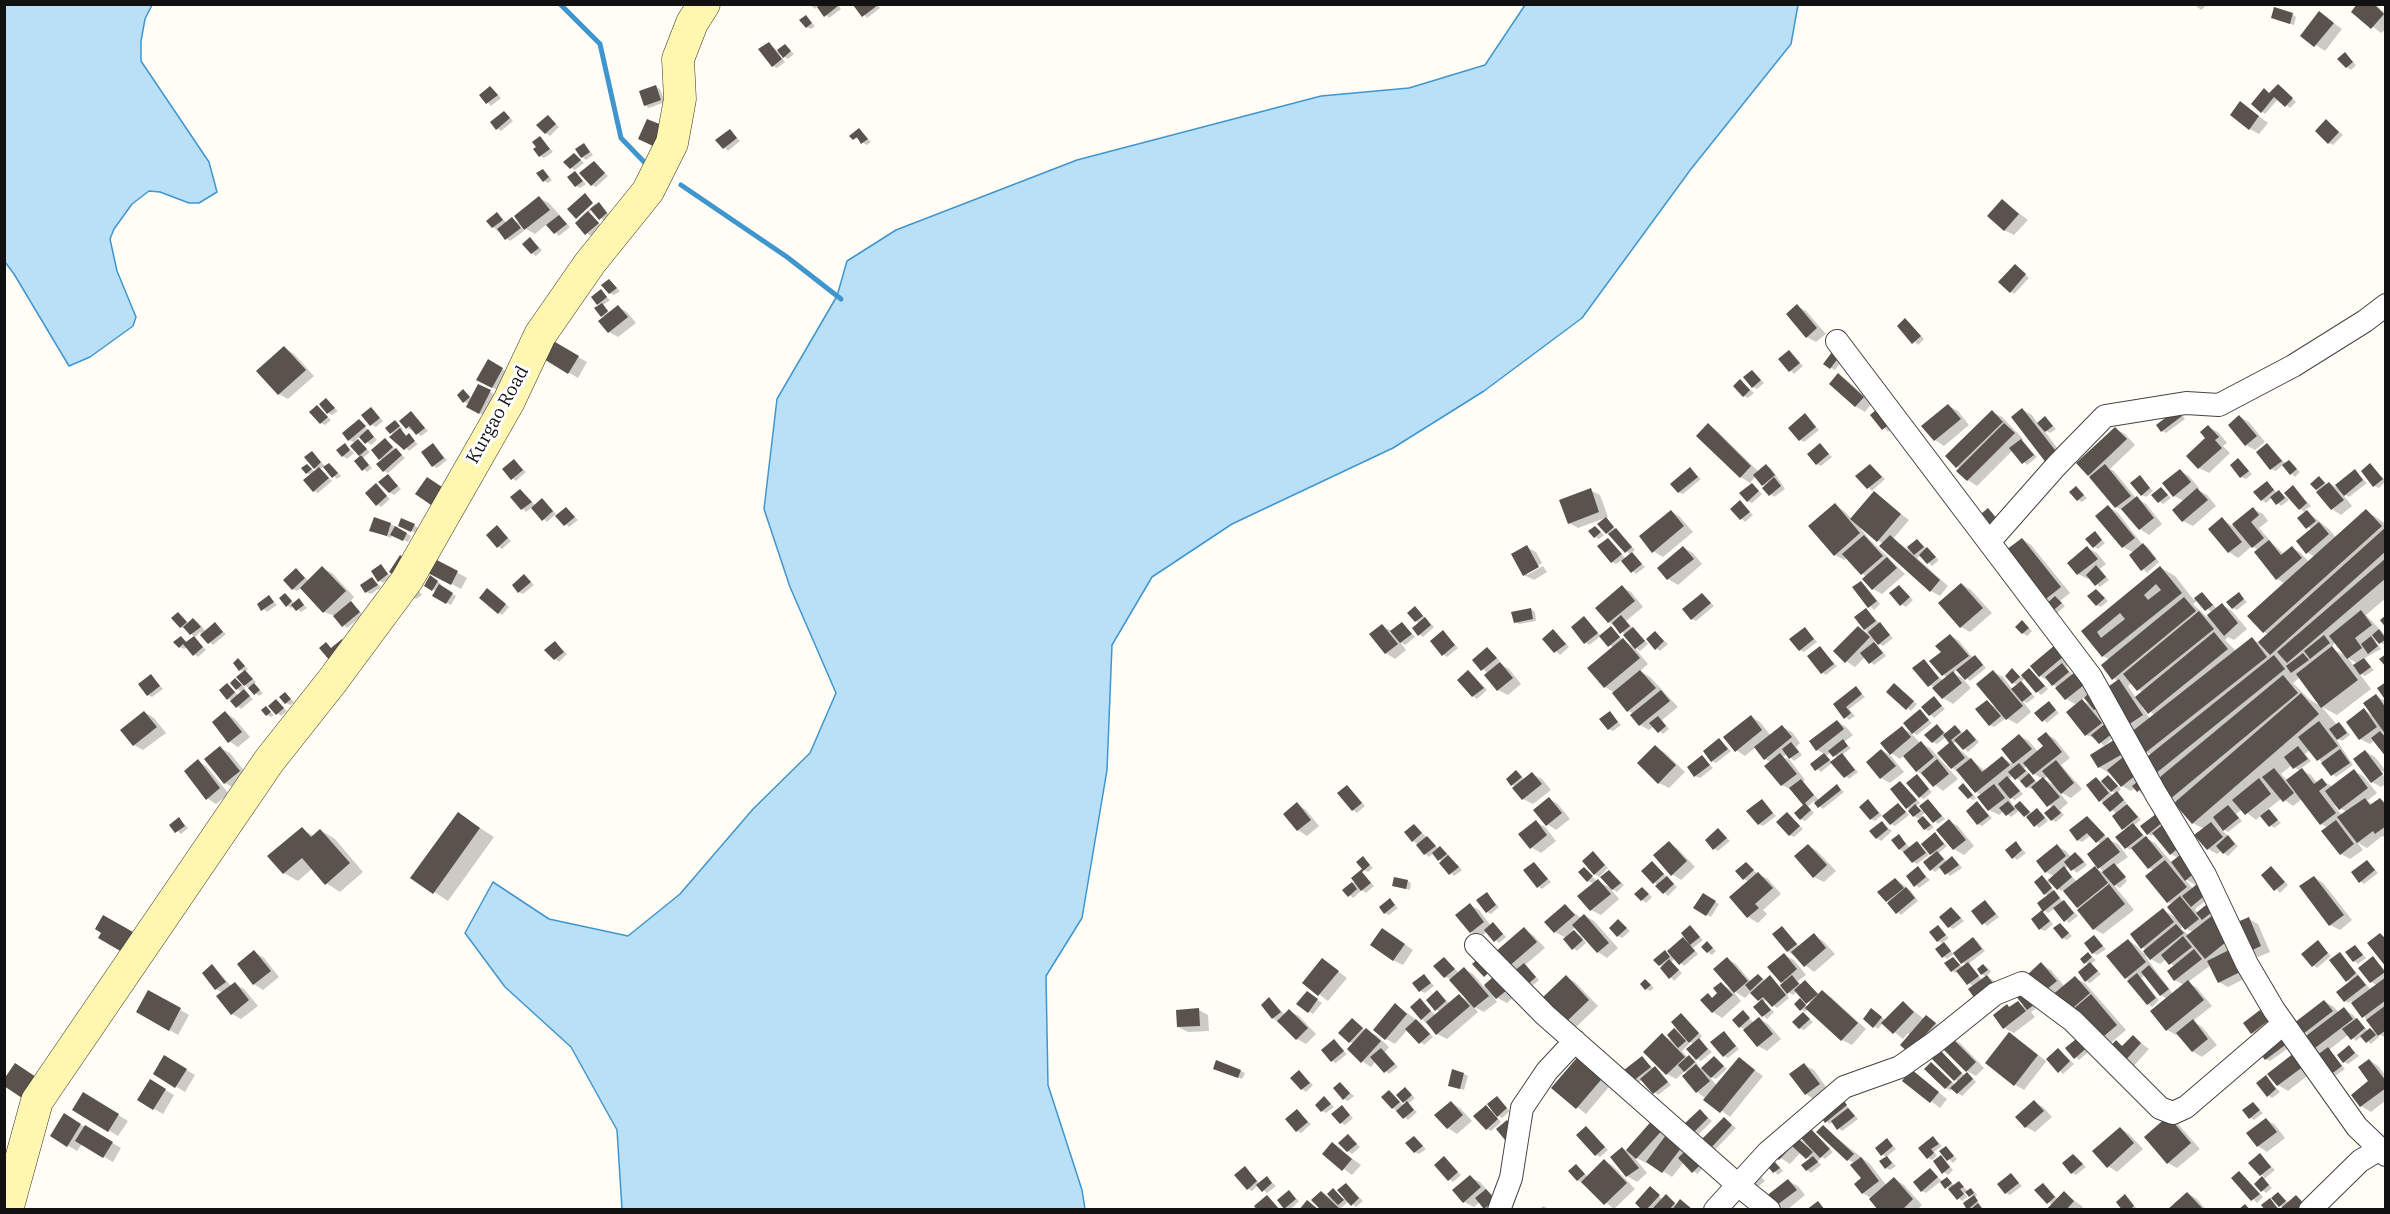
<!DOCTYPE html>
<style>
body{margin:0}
#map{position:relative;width:2390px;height:1214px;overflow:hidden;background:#fffdf5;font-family:"IBM Plex Serif",serif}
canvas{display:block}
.frame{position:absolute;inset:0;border:6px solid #111;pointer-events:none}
</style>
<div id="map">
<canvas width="2390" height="1214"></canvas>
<div class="frame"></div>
</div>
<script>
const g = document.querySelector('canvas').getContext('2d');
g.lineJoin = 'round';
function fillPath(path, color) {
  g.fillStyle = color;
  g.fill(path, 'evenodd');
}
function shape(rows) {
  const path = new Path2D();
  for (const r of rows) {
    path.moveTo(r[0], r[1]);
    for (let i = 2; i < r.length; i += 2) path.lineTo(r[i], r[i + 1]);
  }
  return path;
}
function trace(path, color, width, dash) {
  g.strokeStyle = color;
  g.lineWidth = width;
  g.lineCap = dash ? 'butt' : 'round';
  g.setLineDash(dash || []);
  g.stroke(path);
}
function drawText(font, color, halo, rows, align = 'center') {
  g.font = font + ' "IBM Plex Serif",serif';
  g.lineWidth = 6;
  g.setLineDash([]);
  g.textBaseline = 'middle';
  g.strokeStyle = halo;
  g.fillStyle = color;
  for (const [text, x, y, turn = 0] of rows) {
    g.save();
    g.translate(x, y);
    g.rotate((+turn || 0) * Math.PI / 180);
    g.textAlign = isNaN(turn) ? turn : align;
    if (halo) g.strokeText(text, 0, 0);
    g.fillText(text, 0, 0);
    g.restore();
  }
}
const water = shape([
 [4,5,152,5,145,19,141,41,141,61,209,162,217,192,199,203,189,203,160,192,149,191,132,204,114,229,110,239,117,271,136,317,133,326,90,357,69,366,14,274,5,262,4,5],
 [1525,5,1798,5,1791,44,1691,169,1582,318,1484,391,1393,448,1232,524,1152,577,1112,645,1107,770,1082,918,1046,976,1048,1085,1082,1190,1085,1209,622,1209,617,1130,571,1047,505,987,465,933,493,882,549,919,628,936,680,894,753,809,810,753,836,693,790,587,764,509,777,399,837,296,847,261,896,230,1077,160,1321,96,1409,88,1485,65,1525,5]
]);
fillPath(water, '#b9e0f7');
trace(water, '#3f96cf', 1.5);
fillPath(shape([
 [809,4,838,4,841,9,829,18,818,6,815,9],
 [855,4,877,4,880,8,867,18],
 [2194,4,2208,4,2201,10],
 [2359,4,2375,4,2386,14,2386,29,2381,33,2353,11],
 [2292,14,2296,17,2294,25,2277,20],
 [806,17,815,26,811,29,807,27],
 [2328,19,2342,29,2325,51,2302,36],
 [769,43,778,52,785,46,794,54,788,59,779,54,785,62,777,68,773,66],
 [2345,54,2356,65,2351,70,2347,67],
 [656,87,660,89,665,102,649,108,645,105],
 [491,88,501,98,491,106,481,95],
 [2282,89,2296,102,2290,108,2278,99,2265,114,2261,111,2270,95],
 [2249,109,2268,123,2259,134,2250,129],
 [505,112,513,121,501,131,497,128],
 [548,116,559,127,550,136,546,133],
 [2327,121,2343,135,2333,145,2329,143],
 [859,130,871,142,867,145,852,136],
 [730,131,740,141,728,151,717,140],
 [540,138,553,152,544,158,540,156],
 [584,144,593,155,586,160,582,157],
 [575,154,584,163,575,170,571,168],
 [594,163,608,176,596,187,592,185],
 [543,170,552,180,548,183,544,181],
 [575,173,586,184,580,188,576,186],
 [539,198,549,203,570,227,559,236,547,224,535,234,519,225,524,231,510,241,493,227,497,214,507,223,512,219,522,225],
 [2003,201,2028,220,2014,235,2004,230],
 [595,204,603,207,610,216,604,221,593,210,588,213,602,226,591,236,586,233,578,219],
 [530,239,542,250,536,256,532,253],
 [2019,268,2029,278,2014,294,2010,291],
 [609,281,620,291,614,295,610,293],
 [601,291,610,300,603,305,610,313,618,307,627,312,636,323,618,337,609,332,605,317,602,316,601,305,598,304],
 [1797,306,1806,311,1826,334,1816,342,1807,337],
 [1906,320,1924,339,1918,345,1899,326],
 [550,341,587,362,578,378,541,356],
 [285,348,294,354,314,376,288,399,279,394],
 [1789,352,1803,366,1794,374,1780,359],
 [1845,356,1835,370,1825,364],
 [488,362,511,374,501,392,478,380],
 [1752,371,1764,383,1757,389,1753,387],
 [1839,375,1848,381,1872,403,1865,412,1855,406],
 [1741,381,1754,393,1748,398,1744,396],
 [479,386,494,394,483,415,468,407,469,404,464,402,463,391,472,399],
 [326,400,338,411,332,415,327,412],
 [1949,406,1958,411,1969,425,1944,446,1935,440,1924,426],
 [317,407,331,420,325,425,321,423],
 [371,409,383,421,376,427,371,424],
 [2023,410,2032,415,2038,424,2045,418,2056,429,2050,433,2043,429,2067,461,2057,468],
 [1992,412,2002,417,2023,439,2022,441,2037,457,2027,465,2013,450,1977,486,1968,480,1957,466],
 [411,413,428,431,421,436,413,429,411,430,407,428,402,421],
 [2181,413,2185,419,2166,433,2162,431],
 [1805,415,1819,430,1804,442,1800,440],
 [1872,415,1899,423,1888,432],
 [2240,417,2249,422,2265,442,2255,450,2246,445],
 [359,420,377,440,371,445,360,436,356,440,370,452,363,458,372,468,367,472,356,461,362,456,356,443,349,440],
 [395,422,403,429,401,431,418,444,409,451,387,428],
 [1708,425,1717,431,1759,472,1767,466,1771,468,1785,489,1774,497,1756,476,1750,483,1741,477],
 [2208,427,2218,432,2227,443,2223,446,2230,453,2209,473,2199,468],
 [2116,429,2125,434,2135,445,2110,469,2114,471,2136,498,2146,504,2162,524,2149,535,2140,529,2126,512,2116,507,2088,474],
 [385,440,405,458,388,473,384,471,383,460,380,459],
 [345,445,354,453,347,459,343,456],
 [433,445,447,460,437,468,433,466],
 [1820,445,1832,457,1821,466,1817,464],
 [2268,445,2286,464,2289,462,2300,472,2295,477,2283,465,2276,471,2271,469],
 [312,453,326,467,329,464,333,467,341,476,337,479,324,466,320,469,332,481,318,493,314,491,312,475,307,473,307,465,315,472,318,470,315,468],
 [2238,460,2252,474,2246,479,2241,477],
 [514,461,526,472,516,481,512,478],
 [1870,465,1885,479,1872,491,1857,476],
 [2370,465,2386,481,2379,488,2374,486],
 [1690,469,1701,479,1683,494,1679,492],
 [2180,471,2189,476,2199,488,2198,490,2207,495,2216,506,2193,526,2183,521,2174,510,2184,501,2174,496],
 [2355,471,2367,483,2349,497,2341,492,2352,506,2341,515,2332,509,2312,484,2319,477,2327,485,2329,483,2342,491],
 [388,476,401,489,394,495,389,492],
 [2140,477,2153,491,2146,497,2142,495],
 [2267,482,2277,493,2283,494,2289,500,2281,506,2272,498,2266,503,2262,500,2255,492],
 [376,485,390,499,381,507,377,504],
 [1752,485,1762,494,1752,503,1747,501],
 [2293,487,2311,506,2305,510,2329,529,2336,538,2367,511,2386,524,2386,598,2366,615,2386,636,2386,645,2375,641,2381,649,2363,659,2374,670,2365,676,2359,673,2371,689,2337,715,2322,707,2300,677,2293,683,2310,700,2321,706,2337,725,2339,723,2343,726,2350,735,2342,741,2334,736,2353,765,2336,777,2310,750,2305,754,2311,761,2300,769,2311,775,2317,783,2322,780,2333,787,2354,771,2363,776,2377,793,2367,801,2373,804,2380,800,2386,803,2386,838,2382,836,2367,848,2357,842,2363,850,2350,859,2341,854,2329,828,2321,824,2302,799,2293,806,2282,798,2267,810,2281,823,2274,828,2261,815,2256,820,2242,809,2236,814,2242,821,2228,832,2218,826,2238,846,2228,856,2221,851,2217,854,2208,849,2204,829,2193,823,2177,802,2170,798,2162,777,2156,773,2152,755,2146,752,2135,731,2126,726,2119,682,2113,678,2110,660,2103,656,2083,631,2161,568,2175,576,2194,600,2202,594,2217,609,2222,605,2231,610,2247,629,2234,640,2228,637,2225,640,2236,651,2252,639,2259,643,2268,634,2264,632,2285,584,2277,579,2258,550,2252,546,2238,558,2229,552,2222,519,2232,526,2253,509,2263,514,2268,521,2259,528,2273,544,2284,554,2292,548,2301,553,2309,562,2315,557,2307,552,2312,530,2299,518,2306,513,2300,509],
 [2198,600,2212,613,2207,617,2193,604],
 [2335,642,2346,656,2331,648],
 [2348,658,2358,664,2354,666],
 [2132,683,2143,693,2136,698,2128,686],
 [2144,705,2155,716,2150,719,2142,707],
 [2292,765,2300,771,2288,781,2281,774],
 [2334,805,2347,812,2342,816],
 [2076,488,2087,498,2082,502,2078,500],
 [2161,488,2171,498,2163,504,2159,501],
 [520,490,536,506,543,500,558,516,566,509,578,520,569,527,556,514,547,522,532,507,526,512,512,497],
 [1590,490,1600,495,1608,517,1578,528,1569,523],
 [1874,493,1909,520,1893,539,1907,549,1917,540,1939,560,1932,566,1921,555,1917,558,1948,586,1940,596,1931,591,1883,544,1861,527,1860,528,1869,539,1905,574,1882,594,1873,589,1866,577,1847,557,1844,560,1835,555,1835,505,1844,511,1852,519],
 [1740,502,1753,515,1745,522,1732,509],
 [2109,507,2118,513,2142,544,2148,547,2159,562,2147,573,2131,556,2134,553,2123,547],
 [1671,511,1680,517,1693,532,1663,557,1653,551],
 [375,519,391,524,411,536,408,542,392,534,391,538,375,532],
 [1606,519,1635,550,1631,553,1645,567,1636,574,1622,560,1616,564,1612,562,1608,539,1626,559,1631,555,1607,533],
 [414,525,418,528,416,533,404,527],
 [498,527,511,541,502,549,498,546],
 [1595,527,1604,535,1599,539,1595,537],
 [2095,533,2105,543,2098,549,2094,546],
 [2022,539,2031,545,2070,593,2060,601,2065,606,2055,615,2043,601],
 [1527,547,1536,552,1542,563,1527,572,1527,575,1543,566,1547,572,1534,580,1524,575],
 [1684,548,1693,553,1702,564,1678,585,1668,579,1659,568],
 [2087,548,2097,553,2106,564,2100,569,2109,580,2100,587,2090,577,2088,579,2078,574,2069,563],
 [436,561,467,578,461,589,430,572],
 [381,566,391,577,383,583,379,580],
 [322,568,332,573,354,597,350,602,363,615,347,628,335,616,324,612,301,588,297,591,293,589,297,570,309,581],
 [525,576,534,585,523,594,519,592],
 [431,577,441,584,440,587,456,596,451,605,434,596,437,592,426,585],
 [372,579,381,587,371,594,366,592],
 [1861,582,1880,604,1874,610,1854,588],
 [1962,584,1971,590,1992,613,1970,632,1961,627],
 [414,585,422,595,416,599,412,597],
 [1899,586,1913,600,1906,607,1901,604],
 [1622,587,1631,592,1643,607,1626,621,1648,644,1640,651,1634,647,1648,664,1640,671,1650,677,1678,707,1662,720,1669,729,1663,734,1654,726,1649,730,1640,725,1632,716,1634,714,1628,711,1615,693,1605,687,1613,648,1601,636,1589,645,1585,642,1584,618,1601,636,1611,628,1623,640,1634,647,1625,634,1609,622],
 [2096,590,2108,601,2101,607,2097,605],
 [492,593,509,607,502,615,498,612],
 [285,594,295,604,299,600,307,608,301,612,294,606,291,608,287,605],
 [2239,594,2247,602,2237,610,2233,608],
 [1702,595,1714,606,1696,621,1692,619],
 [269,597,277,605,267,612,259,604],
 [1416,608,1434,627,1423,637,1419,634,1420,624,1416,621],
 [1531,609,1535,612,1536,621,1519,624,1515,622],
 [1866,609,1893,638,1883,646,1874,641,1886,656,1874,665,1865,657,1855,667,1846,661,1859,628,1868,633,1856,618],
 [178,613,189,624,194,620,198,622,206,632,215,624,226,634,213,645,200,632,195,637,186,629,181,627,173,618],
 [2022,622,2032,631,2027,636,2023,633],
 [1402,623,1415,637,1405,645,1400,642,1406,650,1395,659,1386,653,1371,634,1382,626,1392,631],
 [1805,629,1817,642,1804,652,1800,650],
 [1554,631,1569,647,1560,655,1544,639],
 [1443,632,1458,648,1447,657,1443,654],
 [1655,632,1668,644,1660,651,1656,648],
 [1950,635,1959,641,1973,658,1979,659,1986,668,1970,681,1958,669,1953,673,1962,678,1971,688,1953,704,1943,698,1934,687,1929,685,1924,661,1943,681,1947,678,1931,662,1948,659],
 [181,637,188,643,194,638,206,650,198,657,187,647,184,649,180,647],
 [555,643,567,654,559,662,555,659],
 [2055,647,2073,662,2066,667,2073,675,2106,706,2097,713,2116,735,2104,746,2097,739,2086,735,2077,705,2066,699,2058,688,2039,675],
 [2085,697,2092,706,2081,700],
 [1820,648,1837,666,1826,675,1822,672],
 [1487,649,1500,661,1498,663,1509,669,1521,684,1508,695,1498,690,1486,675,1488,674,1474,660],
 [238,660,248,669,245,672,256,682,253,685,263,693,259,696,245,685,244,672,240,670],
 [2029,669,2048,689,2041,695,2025,678,2020,683,2035,697,2027,703,2022,700,2031,712,2017,724,2006,718,1994,727,1990,725,1987,702,1997,708,1993,672,2003,677,2013,690,2018,685,2013,683,2013,670,2021,677],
 [1469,671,1487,690,1477,699,1473,696],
 [151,676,163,689,152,697,148,695],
 [236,680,245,688,243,690,253,699,241,709,228,698,227,684,239,696,243,693,237,689],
 [1894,685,1917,704,1911,711,1888,692],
 [1856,688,1865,697,1849,709,1855,716,1849,720,1835,705],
 [286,694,294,702,290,705,286,703],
 [2376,696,2386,701,2386,755,2375,740,2370,744,2360,739,2364,710,2374,716],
 [1934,698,1945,709,1934,718,1923,707],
 [277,701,287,711,281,716,277,713],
 [2049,703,2059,713,2047,723,2037,713],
 [266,708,274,715,271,717,267,715],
 [1920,711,1932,723,1917,735,1913,733],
 [144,712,154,718,166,733,143,750,134,745],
 [226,713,235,719,250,737,238,747,229,741],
 [1610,713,1621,725,1613,731,1609,729],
 [1751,717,1760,722,1771,736,1782,727,1792,732,1800,743,1796,747,1802,755,1794,761,1787,754,1783,757,1790,760,1805,780,1802,782,1819,800,1837,786,1844,792,1823,809,1814,801,1808,806,1814,813,1805,821,1801,819,1805,806,1791,790,1782,785,1771,762,1765,759,1756,747,1745,756,1736,750],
 [1837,721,1846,727,1853,735,1844,742,1851,748,1842,755,1858,772,1849,779,1833,762,1821,772,1812,764,1825,754,1817,750],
 [1831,752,1838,758,1832,762,1826,756],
 [1937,726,1947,734,1955,727,1963,734,1967,731,1971,733,1979,742,1968,752,1957,741,1953,744,1985,771,2002,758,2015,765,2003,749,2020,736,2029,741,2038,752,2045,747,2046,734,2055,739,2070,758,2061,765,2082,789,2071,798,2058,791,2068,803,2060,810,2064,815,2056,822,2052,820,2052,808,2033,788,2031,789,2027,787,2013,775,2009,779,2023,794,2015,800,2008,797,2014,807,2020,803,2032,814,2037,810,2041,812,2048,821,2039,828,2020,810,2011,817,2004,811,1999,815,1989,810,1979,797,1981,795,1976,792,1961,774,1952,768,1952,743,1946,737,1937,744,1933,742],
 [2027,766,2034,774,2043,779,2038,783,2024,768],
 [2048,776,2057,787,2044,779],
 [1902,728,1911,733,1920,743,1930,748,1958,779,1943,791,1917,771,1904,755,1900,759,1891,753],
 [1719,739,1731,751,1716,763,1712,761],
 [2127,745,2150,787,2142,794,2135,788,2131,791,2122,786,2111,772,2109,773,2099,767,2092,755],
 [1655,747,1664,752,1685,772,1669,788,1659,783,1639,763],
 [220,748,230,753,249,777,234,788,225,783],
 [1882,750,1891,756,1904,772,1890,783,1881,778],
 [2365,751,2375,757,2386,771,2386,773,2377,769,2376,771,2386,777,2386,787,2384,785,2381,787,2372,782],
 [1702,757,1713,768,1700,778,1695,776],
 [198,761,207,767,229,794,216,804,207,798],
 [1516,772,1525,780,1532,774,1542,779,1551,790,1533,804,1523,799,1508,779],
 [1917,776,1932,792,1924,799,1920,797],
 [2108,777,2121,789,2117,793,2127,803,2125,805,2131,808,2141,820,2134,825,2146,838,2155,843,2172,863,2178,858,2171,854,2154,834,2152,836,2148,834,2156,816,2213,895,2195,909,2198,914,2211,903,2250,976,2228,987,2219,982,2211,965,2188,982,2197,988,2212,1006,2193,1021,2202,1027,2217,1045,2202,1057,2192,1051,2178,1033,2176,1035,2167,1030,2167,999,2161,995,2145,975,2141,978,2159,1000,2152,1007,2148,1004,2130,980,2126,978,2128,940,2137,946,2143,953,2146,950,2142,947,2163,910,2177,918,2173,904,2168,902,2154,871,2149,868,2133,847,2130,850,2126,847,2126,830,2123,828,2117,814,2100,800,2096,779,2102,782],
 [2107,788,2116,794,2113,796],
 [2184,878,2197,886,2193,889],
 [2182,926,2186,929,2193,932,2189,935,2181,929],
 [2145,956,2160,964,2166,959,2175,967,2175,980,2184,985,2173,994],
 [1901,783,1920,803,1916,806,1925,812,1928,801,1945,819,1938,824,1926,812,1921,816,1934,827,1929,831,1925,829,1921,820,1914,816,1907,808],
 [1964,785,1976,798,1973,800,1969,798],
 [1348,786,1365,806,1357,813,1353,810],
 [1549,799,1558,804,1570,819,1556,830,1547,824],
 [1762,801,1776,816,1763,826,1759,824],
 [1868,801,1882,815,1875,821,1871,819],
 [1978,803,1992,818,1982,826,1978,824],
 [1297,804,1306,810,1319,826,1307,836,1298,830],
 [1898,804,1909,815,1895,826,1891,824],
 [458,814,494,837,448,901,413,878],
 [1788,814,1803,829,1794,837,1790,835],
 [2087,817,2109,840,2118,844,2128,857,2115,866,2127,881,2120,888,2113,884,2134,910,2103,934,2094,929,2064,890,2062,891,2058,889,2052,883,2050,884,2054,892,2078,916,2069,923,2055,908,2048,913,2044,910,2048,896,2045,894,2042,877,2048,881,2054,876,2046,872,2057,846,2066,851,2071,857,2076,854,2080,856,2087,865,2077,873,2069,866,2065,869,2077,882,2095,868,2104,873,2089,854,2101,845,2091,835,2082,842,2078,840],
 [179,819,188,828,181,834,171,825],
 [1949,821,1958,826,1974,846,1964,855,1954,849,1938,830],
 [1536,822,1545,827,1556,841,1541,853,1531,847],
 [1882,823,1892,831,1881,841,1877,838],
 [1415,826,1439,849,1445,851,1462,870,1454,876,1434,853,1429,857,1425,854,1419,845,1413,841],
 [302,829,314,836,320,830,335,839,363,872,340,892,326,883,313,868,298,881,284,873],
 [1718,830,1730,841,1718,851,1714,848],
 [1935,834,1947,846,1939,853,1947,862,1952,858,1956,860,1962,868,1950,876,1941,867,1935,872,1931,869,1934,855,1931,853],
 [1899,836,1910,848,1917,843,1921,845,1929,855,1917,864,1913,862,1900,849],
 [1669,843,1678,849,1695,867,1681,880,1672,874],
 [2016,843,2026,853,2017,860,2013,857],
 [1808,845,1817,851,1836,871,1824,882,1814,877],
 [1593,853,1608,868,1599,877,1595,874],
 [1363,858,1373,868,1368,872,1364,870],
 [2367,861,2378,873,2364,884,2360,881],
 [1652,862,1677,887,1668,896,1643,871],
 [1534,863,1551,882,1542,889,1538,886],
 [1746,864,1758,874,1768,879,1781,894,1763,910,1767,914,1758,923,1748,917,1731,897,1749,882,1744,879],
 [1918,868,1930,880,1919,888,1908,876],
 [2271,868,2288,885,2280,893,2263,875],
 [1584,869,1597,881,1611,888,1609,871,1624,885,1617,892,1609,887,1619,899,1601,915,1591,910,1594,884,1588,881],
 [1361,872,1374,886,1366,893,1362,890,1353,898,1345,890,1355,882],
 [2314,877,2323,883,2352,920,2340,930,2330,925],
 [1896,879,1911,891,1918,901,1901,915,1887,901],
 [1407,881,1411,883,1410,890,1394,886],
 [1642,889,1652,897,1646,903,1642,900],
 [1487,894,1499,907,1491,914,1487,912],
 [1703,895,1719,904,1711,917,1695,908],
 [1390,900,1398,908,1389,915,1385,913],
 [1985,902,1999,917,1987,926,1973,911],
 [1470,905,1479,910,1491,926,1493,924,1497,927,1506,937,1499,943,1487,932,1480,937,1471,932],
 [1565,906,1581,918,1584,915,1594,921,1618,948,1607,958,1598,952,1576,927,1572,930,1581,936,1586,943,1577,951,1573,948,1566,938,1555,932],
 [1951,909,1964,921,1953,929,1949,927],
 [2042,912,2053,924,2045,931,2040,929],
 [2249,919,2258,924,2270,952,2258,957,2249,951],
 [1619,921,1630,931,1622,938,1618,936],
 [2061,925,2072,936,2067,940,2063,938],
 [1690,927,1703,940,1693,948,1698,954,1684,966,1675,958,1671,962,1682,973,1674,981,1660,965,1665,952,1674,957,1683,939,1691,944],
 [1938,927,1949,938,1942,943,1954,954,1973,939,1977,941,1985,951,1968,964,1982,980,1986,977,1982,974,1984,965,1988,968,1991,972,1986,976,1996,982,2006,994,1973,987,1958,971,1956,973,1952,971,1954,958,1963,968,1966,965,1955,953,1947,959,1943,956,1943,944,1938,941],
 [1782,928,1800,947,1814,935,1823,941,1835,954,1814,972,1788,951],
 [1524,929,1533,935,1545,948,1525,965,1539,980,1531,987,1508,967],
 [1391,935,1413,950,1403,965,1393,960],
 [2094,937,2106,949,2097,955,2093,953],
 [2318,942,2331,956,2317,968,2313,965],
 [1707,943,1716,951,1712,955,1708,952],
 [2355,946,2366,958,2358,964,2354,961],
 [254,952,264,958,279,977,263,990,254,984,239,965],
 [2088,954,2096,960,2091,964,2101,974,2090,983,2086,981,2089,965,2085,963],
 [2340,954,2371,990,2377,985,2371,982,2373,958,2386,971,2386,1038,2375,1032,2379,1037,2371,1044,2362,1036,2356,1041,2349,1034,2329,1050,2345,1069,2335,1076,2312,1050,2309,1036,2296,1023,2324,1001,2334,1007,2339,1013,2344,1009,2353,1015,2368,1031,2371,1029,2379,1034,2351,1001,2349,1003,2345,1001,2351,983,2347,980],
 [1784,955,1794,960,1806,975,1798,981,1801,985,1806,982,1819,995,1822,992,1831,997,1866,1029,1852,1045,1842,1040,1808,1009,1805,1012,1801,1009,1800,1000,1808,1007,1811,1004,1797,991,1793,995,1783,989,1789,998,1777,1008,1767,999,1764,1002,1774,1012,1767,1019,1755,1007,1761,1002,1751,992,1745,998,1734,991,1727,959,1736,964,1751,982,1762,978,1765,982,1770,977,1780,987,1784,983,1782,982],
 [1444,958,1459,973,1464,969,1473,974,1484,987,1501,972,1521,991,1507,1003,1492,995,1497,1002,1484,1012,1474,1007,1478,1012,1447,1039,1437,1034,1422,1019,1420,1000,1436,1016,1440,1012,1436,1009,1438,992,1450,1004,1459,996,1470,1002,1450,979,1445,977],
 [1323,960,1347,978,1328,1001,1304,983],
 [2041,964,2051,970,2065,987,2075,978,2085,983,2126,1030,2107,1046,2029,975],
 [213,966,231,986,235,984,244,989,258,1006,241,1019,232,1014,223,993,216,989],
 [1424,975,1434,986,1425,993,1420,991],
 [1566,977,1575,982,1598,1006,1574,1029,1565,1023],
 [1646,980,1654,988,1650,991,1646,989],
 [1721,984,1732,990,1741,1001,1722,1018,1713,1012,1702,1000,1708,995,1713,998,1719,993],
 [149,992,189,1015,178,1035,138,1011],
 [1311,995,1322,1003,1313,1014,1298,1004],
 [2017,995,2041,1004,2031,1012,2035,1017,2014,1033,2004,1028,2011,1008,2018,1003,2026,1007],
 [1270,999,1285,1015,1289,1011,1299,1016,1316,1034,1306,1044,1297,1039,1273,1018],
 [1903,1003,1924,1019,1926,1017,1944,1029,1919,1058,1908,1033,1903,1039,1883,1023,1878,1029,1865,1019,1876,1012,1885,1020],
 [1396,1005,1421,1023,1433,1037,1424,1045,1408,1029,1395,1044,1386,1039],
 [1199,1010,1208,1015,1209,1031,1188,1032,1178,1027],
 [1743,1012,1754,1023,1759,1019,1768,1024,1781,1039,1767,1051,1758,1046,1744,1029,1740,1027],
 [2260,1012,2272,1024,2256,1036,2245,1024],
 [1803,1014,1813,1022,1804,1030,1799,1028],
 [1681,1015,1702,1036,1698,1040,1712,1052,1701,1061,1697,1059,1694,1044,1687,1040,1689,1044,1682,1051,1688,1058,1694,1059,1698,1065,1697,1066,1702,1069,1715,1058,1727,1069,1716,1079,1709,1076,1717,1086,1739,1059,1763,1076,1730,1117,1697,1092,1688,1073,1685,1071,1676,1079,1667,1074,1662,1035,1675,1042,1669,1035,1677,1027],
 [1356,1022,1366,1031,1376,1035,1389,1047,1385,1052,1398,1067,1389,1074,1376,1061,1371,1067,1362,1061,1354,1044,1350,1042],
 [1724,1033,1739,1049,1728,1058,1724,1056],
 [2010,1034,2046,1061,2059,1050,2074,1064,2063,1074,2048,1059,2024,1090,2014,1084],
 [2279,1034,2291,1046,2270,1061,2266,1059],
 [2133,1037,2149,1049,2133,1067,2124,1062,2116,1042,2124,1047],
 [1950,1038,1960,1043,1984,1068,1976,1076,1967,1071],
 [1334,1041,1347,1054,1336,1063,1332,1061],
 [2349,1047,2359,1056,2348,1064,2344,1062],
 [2067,1048,2093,1048,2079,1060],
 [1940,1051,1965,1076,1968,1073,1976,1082,1962,1096,1952,1088,1950,1091,1946,1088,1935,1066,1955,1085,1959,1082,1955,1080],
 [1581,1055,1614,1081,1586,1114,1553,1088],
 [2294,1055,2312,1072,2288,1091,2278,1085,2269,1074],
 [165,1057,195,1075,185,1092,155,1073],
 [1642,1058,1654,1069,1659,1071,1671,1085,1658,1095,1642,1079,1639,1083,1634,1080],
 [2369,1060,2378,1066,2386,1076,2386,1100,2371,1112,2361,1106,2353,1095,2370,1081],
 [1804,1065,1814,1070,1828,1090,1815,1100,1806,1094],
 [1218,1070,1241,1071,1245,1073,1242,1079],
 [1911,1071,1947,1099,1940,1108,1904,1080],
 [1299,1072,1313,1085,1306,1092,1302,1089],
 [1464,1074,1468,1076,1464,1090,1453,1087],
 [2266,1077,2280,1092,2272,1098,2268,1095],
 [150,1081,174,1095,163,1114,139,1100],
 [1340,1084,1354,1096,1348,1101,1344,1099],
 [1405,1089,1415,1098,1408,1104,1417,1112,1408,1120,1393,1108,1393,1095,1404,1106,1407,1103,1404,1101],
 [83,1094,128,1121,118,1136,74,1109],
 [1324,1098,1334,1107,1326,1113,1322,1111],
 [1497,1098,1510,1111,1502,1118,1493,1113,1501,1122,1491,1131,1487,1129,1486,1107,1496,1113],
 [1841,1099,1858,1119,1842,1131,1833,1122,1830,1124,1826,1121],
 [2034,1102,2043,1107,2052,1117,2035,1132,2026,1127],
 [1451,1103,1460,1108,1472,1121,1457,1134,1448,1128,1437,1115],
 [2253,1104,2263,1113,2254,1120,2250,1117],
 [1342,1107,1353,1118,1345,1125,1341,1123],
 [1297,1111,1311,1124,1301,1133,1297,1131],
 [1704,1114,1712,1121,1697,1136,1693,1133],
 [64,1115,121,1148,113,1162,82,1144,77,1151,52,1136],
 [2168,1118,2178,1124,2200,1149,2177,1168,2168,1163],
 [1656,1119,1708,1163,1697,1174,1684,1162,1672,1177,1648,1161,1646,1163,1633,1156,1647,1173,1637,1182,1627,1176,1622,1149,1627,1151],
 [1725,1119,1736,1128,1715,1150,1711,1147],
 [2266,1119,2275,1125,2285,1138,2267,1152,2258,1146],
 [1823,1127,1870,1164,1887,1186,1895,1179,1904,1185,1922,1205,1917,1210,1880,1210,1872,1199,1863,1193,1863,1179,1855,1163,1848,1160],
 [1587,1128,1608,1150,1600,1157,1596,1155],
 [2120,1128,2129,1134,2143,1149,2117,1172,2108,1166],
 [1810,1130,1833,1152,1825,1159,1822,1157,1818,1161,1821,1165,1811,1173,1807,1170,1811,1160,1801,1152,1790,1164,1776,1155,1794,1136,1808,1144],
 [1348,1136,1360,1147,1352,1154,1348,1151],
 [1414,1138,1426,1149,1419,1154,1415,1152],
 [1933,1138,1942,1146,1934,1152,1937,1156,1932,1160,1928,1158],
 [1887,1140,1896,1149,1886,1157,1882,1154],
 [1332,1144,1361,1165,1352,1175,1324,1154],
 [1946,1148,1957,1159,1953,1163,1941,1151],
 [2074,1155,2086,1167,2076,1175,2072,1173],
 [2260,1155,2275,1170,2264,1179,2272,1188,2266,1193,2256,1184,2264,1177,2251,1163],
 [1887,1157,1896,1166,1890,1170,1886,1168],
 [1941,1157,1953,1170,1948,1175,1944,1172],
 [1444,1158,1461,1175,1453,1182,1449,1179],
 [1604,1161,1613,1166,1635,1189,1614,1209,1578,1180,1576,1166,1588,1177],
 [1775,1161,1783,1171,1778,1175,1766,1163],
 [1245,1168,1260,1184,1267,1178,1276,1186,1267,1193,1258,1185,1252,1191,1248,1189],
 [1930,1170,1943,1182,1947,1179,1955,1186,1959,1183,1968,1191,1971,1190,1975,1192,1977,1195,1975,1198,1984,1210,1968,1209,1974,1197,1964,1192,1967,1197,1962,1201,1941,1181,1926,1193,1922,1191],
 [2239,1173,2263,1197,2257,1203,2233,1178],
 [1760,1175,1765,1181,1754,1190,1750,1188],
 [2011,1175,2022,1186,2010,1195,2006,1193],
 [1470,1177,1480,1182,1498,1202,1490,1210,1485,1208,1480,1202,1474,1207,1464,1202,1454,1191],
 [1788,1181,1798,1186,1805,1195,1787,1210,1779,1210,1774,1207],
 [1346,1184,1363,1201,1356,1207,1349,1201,1341,1208,1343,1210,1323,1210,1321,1192,1334,1200,1333,1190,1344,1199,1346,1197],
 [2043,1184,2058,1199,2064,1193,2083,1207,2080,1210,2048,1210,2052,1205,2036,1190],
 [1289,1192,1299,1201,1290,1210,1285,1208],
 [1653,1193,1663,1199,1670,1199,1677,1205,1681,1201,1694,1210,1657,1210,1655,1207,1645,1210],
 [2187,1193,2197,1199,2206,1210,2169,1210],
 [2278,1194,2289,1203,2297,1197,2310,1210,2285,1210,2280,1205],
 [2125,1196,2129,1199,2137,1209,2124,1210],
 [1543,1206,1547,1208,1548,1210,1539,1210]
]), '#0003');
trace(shape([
 [560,4,600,44,621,138,648,166],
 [681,185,787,257,841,299]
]), '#3f96cf', 5);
fillPath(shape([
 [820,4,836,4,838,6,824,17,817,7],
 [2357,4,2374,4,2384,14,2371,29,2351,12],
 [853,5,878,5,862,17],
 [2274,7,2293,13,2290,24,2271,18],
 [2319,11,2334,23,2314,47,2300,36],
 [806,15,812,23,806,28,799,20],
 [769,42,782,59,772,67,758,49],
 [785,44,791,51,783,58,777,50],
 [2345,52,2353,62,2346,68,2337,59],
 [2278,84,2293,98,2285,107,2274,97,2261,113,2251,104,2264,88,2269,93],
 [656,85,661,100,644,106,639,91],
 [490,86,498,95,486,104,479,95],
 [2240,101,2259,116,2249,130,2230,115],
 [504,111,510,118,496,130,490,122],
 [548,115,556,124,545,134,536,125],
 [647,119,662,125,653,146,638,139],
 [2326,119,2339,132,2328,144,2315,131],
 [859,128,868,139,861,144,857,137,853,140,849,136],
 [730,129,737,138,723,149,715,140],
 [540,136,550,149,539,157,533,149,536,147,532,142],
 [584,143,590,152,581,158,575,149],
 [574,153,581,160,570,169,563,162],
 [594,161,605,173,591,186,579,173],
 [543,169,549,177,543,182,536,173],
 [575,171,583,181,575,187,567,177],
 [585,193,593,203,576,219,567,209],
 [539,196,550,210,524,230,514,216],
 [2002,199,2019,214,2004,231,1987,216],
 [599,202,607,213,599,220,590,209],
 [588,211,599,223,585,235,575,223],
 [497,212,503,220,492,228,486,221],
 [559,215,567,224,554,234,546,225],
 [512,217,521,228,505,240,497,229],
 [530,237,539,248,531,254,522,244],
 [2015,264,2026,274,2010,293,1998,282],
 [609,279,617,288,609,294,601,285],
 [601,289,607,297,597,305,591,297],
 [602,303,608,311,601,317,594,308],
 [1797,304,1817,328,1806,338,1786,314],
 [618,305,628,317,608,333,598,321],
 [1905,318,1921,336,1912,344,1897,326],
 [550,339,579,356,568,374,539,356],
 [284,346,306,370,278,395,256,371],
 [1835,348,1842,353,1830,369,1823,364],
 [1789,350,1800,363,1789,372,1778,359],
 [488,359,503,368,492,388,476,380],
 [1752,370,1761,380,1752,388,1743,377],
 [1838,373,1864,397,1855,407,1829,384],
 [1740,379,1750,390,1743,397,1733,386],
 [478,384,491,390,479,414,466,407],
 [463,389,470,397,463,403,457,395],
 [326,398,335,408,327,414,319,404],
 [1883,404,1895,420,1882,430,1870,415],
 [1948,404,1961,419,1934,441,1921,426],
 [317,405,328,417,320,424,309,412],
 [371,407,380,418,370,426,361,415],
 [2022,408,2059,455,2047,464,2011,417],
 [2177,409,2182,416,2161,432,2156,425],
 [1992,410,2003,422,1956,468,1945,456],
 [411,411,425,428,416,435,409,426,406,429,399,421],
 [1805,413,1816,427,1799,441,1788,428],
 [2239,415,2257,436,2245,446,2228,425],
 [2045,416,2053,426,2045,432,2037,423],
 [359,419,366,426,348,441,342,433],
 [395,420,400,426,390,434,385,428],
 [1708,423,1751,466,1740,478,1696,436],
 [2004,423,2015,433,1967,481,1956,471],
 [2208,425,2219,437,2215,440,2222,448,2198,469,2186,456,2205,438,2200,432],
 [2115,427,2127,439,2088,476,2076,463],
 [400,428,406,436,409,433,415,441,404,450,389,437],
 [368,429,374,437,365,444,359,437],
 [385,438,393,447,379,460,371,450],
 [358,439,367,449,359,456,350,446],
 [2021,439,2034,455,2022,464,2009,448],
 [345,443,350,450,342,457,336,450],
 [433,443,444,458,432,467,421,452],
 [1820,443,1829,454,1816,465,1807,454],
 [2267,443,2282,461,2270,470,2256,452],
 [396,448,402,455,383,472,376,464],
 [312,451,321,462,314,469,304,457],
 [361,455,369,465,362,471,354,461],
 [2238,458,2249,471,2240,478,2230,465],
 [514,459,523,470,511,480,502,469],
 [2289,460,2297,469,2290,475,2282,465],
 [329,463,338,473,332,478,323,467],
 [2370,463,2383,479,2373,487,2361,471],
 [307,464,312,469,306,474,301,468],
 [1766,464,1775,475,1762,486,1753,475],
 [1870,464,1882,477,1867,489,1855,476],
 [2105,464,2131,496,2115,508,2089,477],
 [319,467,329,478,313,492,303,480],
 [1690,467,1698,477,1678,493,1670,484],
 [2180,469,2191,482,2173,497,2162,483],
 [2355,469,2363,480,2344,496,2335,485],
 [388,474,398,486,389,493,378,482],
 [2140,475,2150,488,2141,496,2130,483],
 [2319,476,2325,483,2316,490,2310,484],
 [427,477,445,489,434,507,415,494],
 [1774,477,1781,486,1769,496,1762,488],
 [2267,481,2274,490,2261,501,2253,492],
 [2329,482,2344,500,2331,510,2316,492],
 [376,483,387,496,376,506,365,493],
 [1752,483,1759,491,1747,502,1739,493],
 [2293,485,2307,503,2299,510,2284,493],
 [2076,486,2084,495,2077,501,2069,492],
 [2161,487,2168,495,2158,503,2151,495],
 [1591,488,1599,512,1568,524,1559,500],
 [2197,488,2208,500,2182,522,2172,510],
 [520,489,532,502,521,510,510,497],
 [2279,490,2285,498,2276,505,2270,497],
 [1874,491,1901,514,1877,542,1850,519],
 [2137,496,2154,518,2139,530,2121,509],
 [542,498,553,511,542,521,531,508],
 [1740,500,1750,512,1740,520,1730,509],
 [1835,503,1860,533,1834,556,1808,526],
 [2108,505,2135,538,2122,548,2095,516],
 [566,507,575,517,564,526,555,516],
 [2253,507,2259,515,2251,522,2264,538,2252,548,2232,524],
 [1988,508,1998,520,1984,531,1975,519],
 [2366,509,2382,526,2263,633,2247,616],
 [1671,510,1684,526,1652,553,1639,536],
 [2307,510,2316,521,2306,529,2297,518],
 [374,517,391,523,387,536,369,531],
 [1606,517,1614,527,1606,534,1597,524],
 [2222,517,2242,542,2228,553,2208,529],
 [401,518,415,524,411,532,398,526],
 [2319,522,2329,534,2306,554,2296,541],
 [497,525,508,538,497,548,486,535],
 [395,526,407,533,403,541,390,535],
 [1595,526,1601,532,1594,538,1588,531],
 [2386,527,2386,551,2270,655,2258,642],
 [1616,528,1632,547,1625,553,1608,534],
 [2095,531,2102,540,2093,548,2085,539],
 [1864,535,1883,556,1861,575,1842,554],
 [1890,535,1940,580,1930,592,1879,546],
 [1608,538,1622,554,1611,563,1597,546],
 [2022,538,2061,587,2042,602,2002,553],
 [1917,539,1924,547,1914,555,1907,547],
 [2269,540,2281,555,2292,546,2302,558,2276,580,2254,552],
 [2143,543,2156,559,2141,571,2129,555],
 [1527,545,1539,567,1523,576,1511,554],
 [1683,546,1694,559,1667,580,1657,568],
 [2087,546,2098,559,2077,575,2067,563],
 [1927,547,1936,557,1927,564,1919,555],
 [1632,552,1642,564,1631,573,1621,561],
 [400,555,412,563,401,580,389,572],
 [1887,557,1897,568,1872,590,1862,579],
 [2386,558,2386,578,2287,663,2277,652],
 [435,559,458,571,451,585,428,573],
 [381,564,388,574,378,582,371,571],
 [2096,565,2106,577,2095,586,2086,575],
 [322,566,346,591,323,613,300,588],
 [2160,566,2182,593,2102,657,2081,631],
 [2156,584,2161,590,2148,600,2144,595],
 [2120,613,2125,619,2101,638,2097,632],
 [296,568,305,578,292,590,283,580],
 [524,574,531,582,518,593,512,585],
 [430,575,438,581,432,591,424,586],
 [372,577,378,585,365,593,360,585],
 [1861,581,1877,601,1868,608,1852,587],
 [1961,583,1983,608,1960,628,1938,603],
 [439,584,453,593,446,604,432,596],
 [1622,585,1635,601,1608,623,1595,608],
 [1899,585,1910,597,1900,606,1889,593],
 [487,588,506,604,498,614,479,598],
 [2096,589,2105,598,2096,606,2087,596],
 [2202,592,2213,605,2205,611,2194,598],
 [2239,592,2244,599,2232,609,2226,602],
 [285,593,292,601,286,607,279,598],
 [1702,593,1711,603,1691,620,1682,609],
 [269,595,274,602,261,611,257,604],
 [2055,596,2062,603,2050,613,2044,606],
 [2184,597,2196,611,2112,680,2101,665],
 [299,598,304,605,296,611,291,605],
 [351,601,360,612,342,627,333,616],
 [2222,603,2238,623,2224,636,2207,615],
 [1415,606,1423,616,1415,622,1407,613],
 [1531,608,1533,619,1514,623,1511,612],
 [1866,608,1876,621,1864,630,1854,617],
 [2361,610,2372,625,2355,638,2362,648,2347,659,2329,636],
 [2199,611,2214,629,2137,691,2123,674],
 [178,612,187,622,180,628,171,618],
 [1621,615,1630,626,1620,634,1612,623],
 [2386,615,2386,628,2380,620],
 [1584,616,1598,633,1584,644,1571,627],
 [1425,617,1431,625,1418,636,1412,628],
 [193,618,201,627,190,635,183,627],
 [2022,620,2029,628,2022,634,2015,627],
 [215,622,223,632,208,644,200,635],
 [1402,622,1412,634,1400,643,1390,631],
 [1880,622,1890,635,1878,645,1868,632],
 [1382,624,1398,644,1385,654,1369,634],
 [1611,626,1620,637,1608,647,1599,636],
 [1858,626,1870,637,1845,663,1833,651],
 [1633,627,1645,641,1635,649,1623,635],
 [1805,627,1814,639,1799,651,1789,639],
 [1553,629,1566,644,1554,653,1542,639],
 [2379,629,2386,639,2379,644,2372,635],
 [1443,630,1455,645,1442,656,1430,641],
 [1655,631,1664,641,1655,650,1646,639],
 [2214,632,2228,649,2148,714,2135,697],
 [1950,634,1969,656,1942,676,1929,661,1941,652,1935,646],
 [2324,635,2330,643,2310,659,2304,651],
 [181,636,186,642,194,636,203,647,193,656,183,644,179,648,173,642],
 [2371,636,2378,646,2368,654,2361,644],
 [2252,637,2267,657,2145,753,2130,733],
 [1623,638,1640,658,1604,688,1587,668],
 [342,639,348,647,331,662,319,648,326,642,331,648],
 [555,641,564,652,554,660,544,650],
 [1874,642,1883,653,1869,664,1860,653],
 [2055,645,2064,656,2039,677,2030,666],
 [1820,646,1834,664,1821,674,1807,656],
 [2332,646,2358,680,2321,708,2296,674],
 [1487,647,1497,658,1481,671,1472,660],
 [2303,653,2309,660,2291,673,2286,666],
 [2386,654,2386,667,2379,659],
 [1975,655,1983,665,1965,680,1956,670],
 [2274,655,2285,669,2155,774,2143,760],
 [238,658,245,666,239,671,233,663],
 [2364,658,2371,667,2360,675,2353,665],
 [1924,659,1939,678,1928,687,1912,668],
 [1500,662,1513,678,1497,691,1484,675],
 [2062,663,2069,672,2052,686,2045,677],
 [2012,668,2020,677,2012,684,2005,676],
 [2029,668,2045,686,2036,693,2021,675],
 [2079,669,2089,681,2065,700,2055,688],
 [245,670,253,679,244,686,236,677],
 [1468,670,1484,688,1472,697,1457,680],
 [1640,670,1656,688,1627,712,1612,693],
 [1993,670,2023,706,2006,720,1976,684],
 [1953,671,1962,683,1942,699,1932,688],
 [151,674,160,686,147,696,138,684],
 [2283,675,2298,693,2169,800,2154,782],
 [235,678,242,685,236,690,230,683],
 [2119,679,2143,715,2125,727,2102,691],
 [2021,681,2032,694,2022,702,2011,689],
 [2386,682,2386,701,2377,688],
 [227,683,235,692,227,700,219,690],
 [254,683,260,690,254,695,248,688],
 [1894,683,1914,701,1906,710,1886,692],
 [1856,686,1862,694,1846,707,1851,713,1844,719,1833,704],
 [244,689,250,696,236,708,230,701],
 [1661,690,1670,701,1639,726,1630,715],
 [2092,690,2103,703,2094,710,2084,698],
 [285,692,291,699,285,704,279,697],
 [2301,693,2319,714,2192,824,2174,803],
 [2376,694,2386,708,2386,735,2363,703],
 [1934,696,1942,706,1929,716,1921,707],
 [276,699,284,708,276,715,268,706],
 [2082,699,2102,723,2085,736,2066,712],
 [1987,700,2001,716,1989,726,1975,709],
 [2049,701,2056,710,2042,722,2034,713],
 [266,706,271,712,266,716,261,710],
 [2364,708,2377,727,2359,740,2346,722],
 [1920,709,1929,720,1912,734,1903,723],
 [144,711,157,727,133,746,120,730],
 [225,711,242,732,228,743,212,722],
 [1610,711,1618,722,1608,730,1599,719],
 [1751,715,1762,730,1735,752,1723,737],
 [1658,716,1666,726,1658,733,1649,723],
 [1837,720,1844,729,1816,751,1809,741],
 [2319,721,2338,746,2317,761,2298,737],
 [2339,722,2347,733,2337,740,2329,729],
 [2106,723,2113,733,2099,744,2091,735],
 [1937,724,1944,733,1932,743,1924,735],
 [1782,725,1792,737,1764,760,1754,747],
 [1955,725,1961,732,1951,740,1965,758,1951,769,1937,753,1949,743,1943,735],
 [1902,726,1911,737,1890,755,1880,743],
 [1967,729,1976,740,1963,750,1954,740],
 [2380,731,2386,738,2386,757,2371,738],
 [2046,732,2062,752,2033,775,2023,763,2043,746,2037,739],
 [2019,734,2032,749,2013,764,2001,749],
 [1719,738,1728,749,1711,762,1703,751],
 [2117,738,2126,752,2098,768,2090,755],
 [1843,739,1848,746,1833,757,1828,751],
 [1921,741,1934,757,1916,772,1903,756],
 [1791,742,1799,752,1789,759,1782,749],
 [1655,745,1676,765,1658,784,1637,763],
 [220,746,240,771,224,784,204,759],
 [2298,746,2308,759,2293,769,2284,757],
 [1881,749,1896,766,1880,779,1866,762],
 [2340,749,2350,763,2331,776,2321,763],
 [2365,750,2383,774,2371,783,2353,759],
 [1780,753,1797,774,1781,786,1764,766],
 [1824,753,1830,760,1815,771,1810,764],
 [1842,753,1855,770,1844,778,1830,762],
 [2127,754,2141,771,2121,787,2107,770],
 [1702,755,1710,765,1694,777,1687,767],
 [2002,756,2010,765,1975,793,1956,770,1971,758,1982,772],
 [198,759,220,788,206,800,184,771],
 [1937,759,1949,774,1933,787,1921,773],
 [2056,760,2074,783,2061,794,2042,771],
 [2019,763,2026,771,2015,780,2008,772],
 [2274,768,2294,793,2283,802,2262,777],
 [2302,768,2314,784,2322,778,2327,785,2319,791,2336,813,2320,825,2286,780],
 [2354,769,2368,788,2339,810,2325,791],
 [1516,770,1522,777,1511,786,1506,779],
 [1532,772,1542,784,1522,800,1512,788],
 [2029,773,2035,781,2026,788,2020,781],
 [1917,774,1929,789,1919,798,1906,783],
 [2108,775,2118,786,2111,792,2101,781],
 [2007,776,2020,791,2010,799,1998,784],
 [2043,777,2060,797,2047,807,2031,787],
 [2096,777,2109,793,2099,802,2086,785],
 [2142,778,2147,784,2137,792,2132,786],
 [2259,778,2271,794,2245,815,2232,800],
 [1801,779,1814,795,1805,803,1811,810,1800,820,1794,813,1803,805,1789,788],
 [1900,781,1917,800,1906,809,1890,789],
 [1963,783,1973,795,1968,799,1958,788],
 [1837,784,1841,790,1818,808,1814,803],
 [1994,784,2005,798,1988,811,1977,797],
 [1347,785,1362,803,1352,811,1337,793],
 [2117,791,2124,800,2110,812,2102,803],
 [1549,797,1562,813,1546,826,1533,810],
 [2365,798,2370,805,2380,798,2386,805,2386,826,2375,834,2373,831,2357,843,2337,817],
 [1762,799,1773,813,1758,825,1746,811],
 [1868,799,1879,813,1870,820,1859,807],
 [1928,799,1942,816,1933,823,1919,806],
 [1977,801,1989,816,1977,825,1966,811],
 [2008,801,2015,809,2006,816,1999,808],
 [2020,801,2030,812,2024,817,2014,806],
 [1297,802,1311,820,1297,831,1283,814],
 [1898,803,1906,812,1890,825,1882,816],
 [1915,804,1921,811,1913,817,1908,811],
 [2127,804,2138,817,2122,830,2112,816],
 [2054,805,2061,813,2051,821,2044,813],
 [2228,805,2239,818,2223,831,2213,817],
 [2037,808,2045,818,2034,827,2026,817],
 [2269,809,2278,820,2269,827,2260,816],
 [458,812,480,828,433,894,410,878],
 [1787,812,1800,826,1789,836,1776,822],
 [2156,814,2163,822,2147,835,2140,826],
 [1923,816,1931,825,1924,830,1917,821],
 [2087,816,2105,835,2096,843,2087,833,2077,841,2069,830],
 [179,817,185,826,175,833,169,825],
 [1949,819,1966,840,1953,850,1936,830],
 [1536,820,1547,835,1530,849,1518,834],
 [2336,820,2354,844,2340,855,2321,831],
 [1882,821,1888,829,1876,839,1869,831],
 [2211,822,2223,837,2207,850,2194,835],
 [2133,823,2143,835,2125,849,2115,837],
 [2165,823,2182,845,2170,855,2152,833],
 [1414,824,1422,833,1412,842,1404,832],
 [302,827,311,837,320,829,350,863,325,885,302,858,283,874,267,856],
 [1718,828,1727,838,1713,850,1705,840],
 [1935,832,1944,844,1930,855,1921,844],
 [1899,834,1906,844,1899,850,1891,840],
 [2228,835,2235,844,2223,854,2216,846],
 [1427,836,1436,846,1424,855,1416,845],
 [2146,836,2163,857,2148,869,2131,848],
 [2108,837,2120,852,2098,869,2087,854],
 [1669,841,1687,861,1671,876,1653,855],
 [1917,841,1926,853,1912,863,1903,852],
 [2016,841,2022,850,2012,859,2005,850],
 [1808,844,1827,865,1813,878,1794,856],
 [2057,844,2066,856,2045,873,2036,861],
 [1440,846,1447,854,1438,861,1432,853],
 [1593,851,1605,865,1594,875,1582,861],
 [1937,851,1944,859,1930,871,1923,862],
 [2075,852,2084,862,2071,871,2064,862],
 [2184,852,2198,870,2185,881,2171,862],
 [1448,855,1459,867,1449,875,1439,863],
 [1363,856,1370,865,1362,872,1371,883,1361,891,1351,878,1362,869,1356,862],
 [1952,856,1959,865,1945,875,1939,867],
 [2165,860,2187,887,2167,903,2145,876],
 [2367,860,2375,870,2359,883,2351,872],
 [1652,861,1664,874,1653,884,1641,871],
 [1534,862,1548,879,1537,888,1523,870],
 [1746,862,1754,870,1743,880,1735,871],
 [2114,863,2126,877,2114,886,2102,872],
 [1918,866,1926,877,1914,887,1906,876],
 [2064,866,2072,877,2057,890,2048,880],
 [2095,866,2108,883,2077,908,2063,891],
 [2271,866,2285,882,2274,891,2261,875],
 [1584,867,1593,876,1587,882,1578,872],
 [1609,870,1621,883,1612,890,1600,877],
 [1758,872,1773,888,1755,904,1759,908,1747,918,1729,897],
 [2042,875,2052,888,2044,895,2034,882],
 [1667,876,1674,884,1663,894,1655,886],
 [2314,876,2344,915,2329,926,2299,886],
 [1394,877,1408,880,1406,889,1392,886],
 [1895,878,1904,888,1886,902,1877,892],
 [1598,879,1611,894,1590,911,1577,896],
 [2201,881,2209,892,2191,907,2182,896],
 [1352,882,1357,889,1348,897,1342,890],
 [2109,884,2125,904,2093,930,2077,910],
 [1642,887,1649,894,1641,901,1634,894],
 [1906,887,1915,898,1896,914,1887,903],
 [2054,890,2060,898,2043,912,2050,921,2039,930,2031,919,2042,910,2037,903],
 [1487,892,1496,905,1486,913,1476,900],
 [1703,893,1716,901,1706,916,1693,908],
 [2180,896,2199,919,2185,930,2167,907],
 [1390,898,1395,905,1384,914,1379,907],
 [1985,900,1996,914,1982,925,1971,911],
 [2064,900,2074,913,2064,922,2053,908],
 [2211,901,2217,908,2202,920,2196,913],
 [1470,903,1484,922,1470,933,1455,915],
 [1565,904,1575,915,1554,933,1544,922],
 [1951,907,1961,918,1948,928,1939,917],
 [2163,908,2174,922,2141,949,2130,934],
 [1584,914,1609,943,1597,953,1572,925],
 [103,915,133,932,122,952,98,938,101,933,95,929],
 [2213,915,2231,938,2205,959,2186,936],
 [2249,917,2261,946,2248,952,2235,923],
 [1618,919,1627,928,1617,937,1609,928],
 [1493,922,1503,934,1494,942,1484,930],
 [2060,923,2069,933,2062,939,2053,928],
 [2176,924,2184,933,2150,960,2143,951],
 [1690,925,1700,937,1690,945,1681,933],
 [1938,925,1946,935,1937,942,1929,932],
 [1782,926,1797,944,1787,952,1772,934],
 [1524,927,1537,942,1507,968,1494,953],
 [1382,928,1405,944,1393,961,1370,945],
 [1574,930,1583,940,1572,950,1563,939],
 [1814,933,1826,948,1804,967,1791,952],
 [2380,933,2386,939,2386,967,2367,943],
 [2094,935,2103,946,2092,954,2084,943],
 [2183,936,2192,947,2169,965,2161,955],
 [1683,937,1695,951,1679,965,1667,951],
 [1973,937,1982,949,1961,964,1953,953],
 [2128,939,2146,962,2125,979,2106,956],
 [2318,940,2328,953,2312,967,2301,954],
 [1707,941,1713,948,1707,953,1701,947],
 [1944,942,1951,951,1942,958,1935,949],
 [2355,945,2363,955,2353,962,2345,952],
 [2194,949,2202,959,2174,981,2167,971],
 [2231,949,2242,971,2218,983,2207,961],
 [254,950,271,971,253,985,237,964],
 [1665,950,1670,957,1659,966,1653,960],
 [2088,952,2092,957,2084,964,2080,959],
 [2340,952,2356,973,2346,982,2329,960],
 [1784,953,1797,969,1781,983,1767,967],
 [1482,955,1494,968,1484,977,1472,964],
 [2373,956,2385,972,2370,983,2358,968],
 [1444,957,1455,969,1444,978,1433,966],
 [1727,957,1748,981,1734,993,1713,969],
 [1953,957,1960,965,1951,972,1944,963],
 [1322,958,1339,971,1318,996,1302,983],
 [1669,959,1679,970,1669,979,1660,968],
 [1968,962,1979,976,1967,985,1956,971],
 [2041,962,2057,981,2042,993,2027,975],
 [2090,962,2098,971,2085,982,2078,972],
 [1524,963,1536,977,1526,986,1513,972],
 [212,964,226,982,215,990,202,973],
 [1983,964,1988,970,1981,975,1977,969],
 [2149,965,2169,989,2160,996,2141,972],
 [1464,967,1489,996,1474,1008,1449,980],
 [1501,970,1513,985,1496,999,1484,985],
 [2137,973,2156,998,2147,1005,2127,981],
 [1424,974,1431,983,1419,992,1412,983],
 [1758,974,1763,979,1750,991,1745,985],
 [1566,975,1589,1000,1564,1024,1540,1000],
 [1770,975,1786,995,1772,1007,1763,997,1758,1001,1750,993],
 [1792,975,1799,984,1787,994,1780,985],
 [1987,975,1997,989,1978,1003,1968,989],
 [2358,975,2366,985,2344,1002,2336,992],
 [2075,976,2090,993,2066,1014,2051,996],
 [2386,977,2386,1000,2362,1018,2351,1003],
 [1645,979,1651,985,1645,990,1640,984],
 [1805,980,1818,994,1806,1004,1794,990],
 [2188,980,2204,1000,2166,1031,2150,1011],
 [235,982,249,1000,231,1015,216,996],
 [1721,982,1733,995,1712,1013,1700,1000,1708,993,1712,998,1717,993,1713,988],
 [2026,986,2038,1002,2027,1010,2015,995],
 [148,990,181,1008,169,1031,136,1012],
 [1437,990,1446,1001,1435,1011,1426,1000],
 [1822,990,1858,1023,1841,1041,1805,1008],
 [1307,991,1318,999,1308,1013,1296,1004],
 [1459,994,1470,1006,1436,1035,1426,1022],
 [2091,994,2117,1025,2097,1042,2071,1011],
 [1269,997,1281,1012,1272,1019,1261,1005],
 [1420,998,1431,1011,1421,1020,1410,1007],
 [1800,998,1806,1005,1800,1011,1794,1004],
 [1762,999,1771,1010,1762,1017,1753,1007],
 [2324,1000,2333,1011,2303,1034,2294,1023],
 [1903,1001,1914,1012,1893,1034,1881,1023],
 [2018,1001,2026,1011,2003,1029,1993,1015,2007,1004,2009,1007],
 [1395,1003,1407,1014,1385,1040,1373,1030],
 [2386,1005,2386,1030,2378,1036,2366,1020],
 [2344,1007,2353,1019,2311,1051,2302,1039],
 [1199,1008,1200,1026,1177,1027,1176,1010],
 [1871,1008,1882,1017,1873,1028,1863,1019],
 [1289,1009,1308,1028,1296,1040,1277,1021],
 [1743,1010,1750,1018,1739,1028,1732,1020],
 [2260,1010,2268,1021,2251,1034,2243,1023],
 [1803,1012,1810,1019,1799,1029,1792,1022],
 [1681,1013,1699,1033,1689,1043,1671,1022],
 [1926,1015,1936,1023,1909,1053,1900,1045],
 [1759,1017,1773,1034,1757,1047,1743,1030],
 [1352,1018,1363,1028,1349,1043,1338,1033],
 [2357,1018,2365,1028,2351,1040,2342,1029],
 [1416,1019,1430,1034,1419,1044,1405,1029],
 [2193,1019,2208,1039,2192,1052,2176,1033],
 [1366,1028,1381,1041,1361,1063,1347,1049],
 [1674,1028,1686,1041,1678,1048,1667,1035],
 [2370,1028,2376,1035,2366,1043,2360,1036],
 [1724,1031,1736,1046,1723,1057,1710,1042],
 [2009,1032,2038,1055,2014,1086,1985,1063],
 [2279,1032,2288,1043,2265,1060,2257,1049],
 [1662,1033,1685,1057,1666,1075,1643,1052],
 [2081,1035,2090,1045,2074,1059,2065,1048],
 [2133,1035,2141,1043,2123,1063,2108,1049,2116,1040,2122,1046],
 [1950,1036,1976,1062,1966,1072,1940,1046],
 [1699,1038,1708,1049,1696,1060,1686,1049],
 [1334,1039,1344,1051,1331,1062,1321,1050],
 [2349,1045,2355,1053,2343,1063,2337,1055],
 [2328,1047,2342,1066,2330,1075,2316,1056],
 [1381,1048,1395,1064,1384,1073,1370,1057],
 [2058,1048,2070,1061,2058,1073,2046,1059],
 [1940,1050,1962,1073,1954,1081,1931,1058],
 [1581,1053,1606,1074,1576,1109,1551,1088],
 [2294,1053,2304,1066,2277,1086,2267,1074],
 [164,1055,187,1069,175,1088,153,1074],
 [1689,1055,1695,1062,1684,1072,1678,1065],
 [1642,1056,1651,1067,1633,1081,1624,1070],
 [1714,1056,1724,1066,1711,1078,1701,1068],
 [1739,1057,1755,1070,1720,1113,1703,1100],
 [2369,1059,2386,1081,2386,1088,2360,1107,2351,1095,2368,1081,2358,1067],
 [1216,1060,1241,1070,1238,1078,1213,1069],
 [1931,1062,1952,1082,1945,1089,1924,1069],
 [15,1063,39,1079,25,1100,4,1086,4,1079],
 [1804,1063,1820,1084,1805,1095,1789,1074],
 [1696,1064,1710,1081,1696,1093,1682,1076],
 [1655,1066,1668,1082,1653,1094,1640,1079],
 [1452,1069,1464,1073,1460,1089,1448,1086],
 [1911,1069,1939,1092,1930,1103,1902,1081],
 [1299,1070,1310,1083,1301,1090,1290,1078],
 [1967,1072,1973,1079,1957,1094,1950,1088],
 [2266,1075,2276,1089,2267,1097,2256,1083],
 [150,1079,166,1089,153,1110,137,1100],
 [1340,1082,1350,1093,1343,1100,1333,1088],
 [1405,1087,1412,1095,1403,1103,1396,1095],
 [1389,1090,1400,1102,1392,1109,1381,1097],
 [83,1092,119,1114,108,1132,72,1110],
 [1324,1096,1331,1104,1321,1112,1315,1105],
 [1497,1096,1507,1108,1497,1117,1487,1104],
 [1841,1097,1847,1105,1825,1123,1819,1114],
 [2034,1100,2044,1111,2025,1128,2015,1117],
 [1407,1101,1414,1110,1403,1119,1396,1111],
 [1451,1101,1463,1115,1447,1129,1434,1115],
 [2253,1102,2260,1110,2249,1119,2242,1110],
 [1342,1105,1350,1115,1340,1124,1331,1114],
 [1486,1105,1498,1119,1486,1130,1473,1116],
 [1848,1108,1855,1116,1837,1130,1831,1121],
 [1297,1109,1308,1122,1296,1132,1285,1119],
 [1700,1109,1708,1118,1692,1134,1683,1125],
 [64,1113,81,1124,67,1147,50,1136],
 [2168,1116,2191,1143,2167,1164,2144,1137],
 [1655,1117,1666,1126,1636,1159,1626,1150],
 [1724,1117,1732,1125,1710,1149,1701,1140],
 [2266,1118,2277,1132,2257,1147,2246,1133],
 [1507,1120,1516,1131,1505,1140,1496,1129],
 [85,1125,113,1142,103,1158,75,1141],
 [1823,1125,1854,1154,1847,1161,1816,1132],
 [1586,1126,1605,1147,1595,1156,1576,1135],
 [2120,1127,2134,1143,2107,1168,2092,1151],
 [1810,1128,1830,1149,1820,1158,1800,1137],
 [1669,1131,1685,1143,1662,1173,1646,1162],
 [1348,1134,1357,1144,1347,1152,1338,1143],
 [1793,1134,1813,1152,1806,1159,1792,1146,1779,1160,1774,1155],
 [1414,1136,1423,1146,1414,1153,1405,1143],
 [1933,1136,1939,1144,1931,1149,1934,1153,1927,1159,1918,1148],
 [1887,1138,1893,1146,1881,1156,1875,1148],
 [1332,1142,1352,1159,1342,1171,1322,1154],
 [1690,1146,1705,1160,1692,1173,1678,1158],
 [1946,1146,1954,1156,1947,1161,1939,1151],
 [1622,1147,1639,1168,1626,1177,1610,1157],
 [2260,1153,2271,1167,2260,1176,2248,1163],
 [2073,1154,2083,1164,2071,1174,2062,1163],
 [1941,1155,1950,1167,1942,1174,1933,1161],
 [1444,1156,1458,1172,1448,1181,1434,1165],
 [1813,1156,1818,1162,1806,1171,1801,1165],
 [1887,1156,1892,1163,1885,1169,1879,1161],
 [1770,1157,1780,1168,1773,1173,1764,1162],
 [1861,1157,1879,1181,1862,1194,1854,1184,1861,1178,1850,1165],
 [1604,1159,1627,1183,1604,1205,1581,1182],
 [1576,1164,1585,1174,1577,1181,1568,1171],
 [1245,1166,1257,1181,1247,1190,1234,1175],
 [1930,1168,1938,1177,1921,1192,1913,1182],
 [2239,1171,2260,1194,2251,1201,2231,1178],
 [2011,1173,2019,1183,2005,1194,1997,1184],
 [1470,1175,1481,1187,1463,1203,1452,1190],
 [1267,1176,1272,1183,1262,1192,1256,1185],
 [2262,1176,2269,1185,2261,1192,2254,1184],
 [1894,1177,1913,1199,1902,1210,1878,1210,1869,1199],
 [1947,1177,1952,1183,1945,1189,1940,1182],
 [1788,1179,1797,1190,1773,1208,1765,1197],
 [1959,1181,1964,1187,1960,1189,1964,1194,1957,1200,1948,1189],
 [1346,1183,1359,1198,1351,1206,1337,1190],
 [2043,1183,2055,1197,2047,1204,2034,1190],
 [1650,1186,1660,1195,1646,1210,1642,1210,1635,1203],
 [1333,1188,1344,1200,1338,1205,1327,1194],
 [1971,1188,1974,1193,1969,1197,1965,1192],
 [1486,1189,1495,1199,1484,1209,1475,1198],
 [1289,1190,1296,1199,1284,1209,1277,1200],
 [1321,1191,1341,1210,1321,1210,1311,1200],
 [2064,1191,2074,1201,2066,1210,2046,1210],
 [2187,1192,2202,1208,2200,1210,2167,1210],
 [2278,1192,2286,1201,2279,1207,2271,1198],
 [1666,1194,1675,1203,1669,1210,1655,1210,1653,1208],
 [2125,1194,2134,1206,2130,1210,2122,1210,2116,1202],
 [1267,1195,1280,1210,1257,1210,1254,1206],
 [1974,1195,1978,1201,1967,1210,1963,1203],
 [2296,1195,2307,1207,2305,1210,2283,1210,2281,1208],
 [2270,1198,2279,1210,2265,1210,2261,1205],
 [1680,1199,1693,1210,1672,1210],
 [1307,1200,1319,1210,1299,1210],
 [1818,1201,1825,1210,1806,1210],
 [1978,1203,1983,1210,1970,1210],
 [2245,1204,2250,1210,2238,1210]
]), '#5a524d');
const street = shape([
 [1837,341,2091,677,2156,794,2205,875,2247,964,2274,1010,2357,1127,2380,1149,2386,1152],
 [1989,542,2057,465,2105,416,2186,403,2219,405,2293,366,2365,321,2386,305],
 [1476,945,1545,1015,1738,1185,1769,1210],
 [1499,1210,1511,1178,1522,1108,1547,1071,1575,1041],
 [1715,1210,1768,1152,1844,1087,1900,1067,1934,1043,1995,994,2022,983,2073,1021,2160,1108,2173,1113,2186,1107,2283,1024],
 [2310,1210,2360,1161,2380,1149,2386,1155]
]);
const secondary = shape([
 [7,1210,37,1101,269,761,333,680,407,580,509,401,540,335,590,263,648,191,672,143,680,99,678,59,692,23,704,4]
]);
trace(street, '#444', 24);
trace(secondary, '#333', 33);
trace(street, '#fff', 22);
trace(secondary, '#fff6b0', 32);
drawText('18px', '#111', '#fff', [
 ["Kurgao Road",498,415,-61]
]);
</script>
